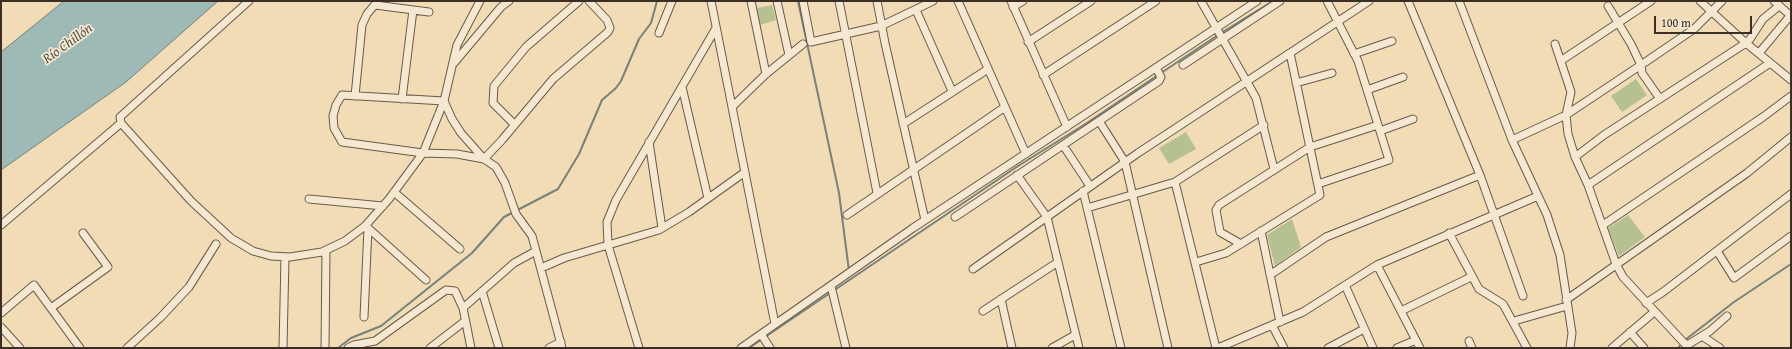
<!DOCTYPE html>
<meta charset="utf-8">
<style>
body{margin:0}
#map{position:relative;width:1792px;height:349px;overflow:hidden;background:#f1dcb6;font-family:"Gentium Book Plus",serif}
canvas{display:block}
.frame{position:absolute;inset:0;border:2px solid #3b2e26;pointer-events:none}
.scale{position:absolute;left:1654px;top:16px;width:98px;height:18px;box-sizing:border-box;border:2px solid #3b2e26;border-top:0;padding-left:5px;font-size:12px;line-height:14px;white-space:nowrap;color:#3b2e26;-webkit-text-stroke:3px #f6e8d0;paint-order:stroke}
</style>
<div id="map">
<canvas width="1792" height="349"></canvas>
<div class="frame"></div>
<div class="scale">100 m</div>
</div>
<script>
const g = document.querySelector('canvas').getContext('2d');
g.lineJoin = 'round';
function fillPath(path, color) {
  g.fillStyle = color;
  g.fill(path, 'evenodd');
}
function shape(rows) {
  const path = new Path2D();
  for (const r of rows) {
    path.moveTo(r[0], r[1]);
    for (let i = 2; i < r.length; i += 2) path.lineTo(r[i], r[i + 1]);
  }
  return path;
}
function trace(path, color, width, dash) {
  g.strokeStyle = color;
  g.lineWidth = width;
  g.lineCap = dash ? 'butt' : 'round';
  g.setLineDash(dash || []);
  g.stroke(path);
}
function drawText(font, color, halo, rows, align = 'center') {
  g.font = font + ' "Gentium Book Plus",serif';
  g.lineWidth = 3.5;
  g.setLineDash([]);
  g.textBaseline = 'middle';
  g.strokeStyle = halo;
  g.fillStyle = color;
  for (const [text, x, y, turn = 0] of rows) {
    g.save();
    g.translate(x, y);
    g.rotate((+turn || 0) * Math.PI / 180);
    g.textAlign = isNaN(turn) ? turn : align;
    if (halo) g.strokeText(text, 0, 0);
    g.fillText(text, 0, 0);
    g.restore();
  }
}
fillPath(shape([
 [772,5,776,20,760,25,757,8],
 [1636,79,1647,95,1622,112,1611,96],
 [1186,132,1196,149,1169,164,1159,148],
 [1628,215,1645,237,1619,256,1608,228],
 [1292,219,1301,247,1275,266,1267,235]
]), '#b6c191');
const water = shape([
 [64,1,218,1,126,82,1,170,1,52,64,1]
]);
fillPath(water, '#9dbab6');
trace(water, '#76827c', 1);
trace(shape([
 [798,1,839,193,849,271],
 [1221,33,1273,1],
 [1161,73,1218,35],
 [765,337,1018,166,1087,123,1158,75],
 [1685,340,1734,302,1791,264],
 [338,348,351,338,381,326,472,253,504,217,558,189,579,154,602,100,616,88,621,81,639,39,651,23,657,1],
 [749,348,762,339],
 [1678,348,1682,343]
]), '#76827c', 2);
const minor = shape([
 [711,1,775,324],
 [751,1,766,74],
 [777,1,789,55],
 [803,1,811,42,881,26,933,1],
 [839,1,877,193],
 [877,1,885,43,925,220],
 [958,1,1026,154],
 [1011,1,1067,127],
 [1201,1,1256,98,1274,169],
 [1408,1,1480,175,1523,296],
 [1459,1,1512,140,1547,215,1560,255,1572,333,1570,348],
 [1700,1,1746,43,1791,80],
 [1774,1,1791,16],
 [375,5,429,12],
 [1608,6,1631,44,1641,65,1642,73,1660,99],
 [1013,7,1023,1],
 [916,10,952,91],
 [659,33,672,1],
 [1028,42,1091,1],
 [1555,44,1571,92,1566,115,1568,134,1575,157,1588,185,1616,264,1623,277,1685,344,1689,344,1710,331,1727,316],
 [1759,53,1790,16],
 [1354,54,1392,41],
 [1562,60,1651,1],
 [454,63,501,7,509,1],
 [1183,65,1280,1],
 [1043,75,1156,1],
 [1296,83,1332,73],
 [682,87,708,198],
 [1367,90,1403,77],
 [355,96,362,25,367,14,378,1],
 [402,99,413,10],
 [732,107,766,74,803,44],
 [1099,121,1125,162,1168,348],
 [121,123,191,201,231,238,253,251,271,256,290,257,322,252,345,241,365,226,389,199,423,153,444,101,457,45,480,1],
 [514,124,493,103,494,86,526,47,579,1],
 [903,124,988,69],
 [1380,131,1413,119],
 [1512,140,1566,115,1641,65,1694,29,1722,1],
 [649,142,662,228],
 [1063,145,1090,186],
 [1575,157,1604,135,1746,43,1750,39,1763,19,1779,6],
 [1017,175,1047,217,1079,348],
 [1175,182,1216,348],
 [1318,184,1389,160,1358,61,1327,1],
 [1588,185,1770,63],
 [1083,191,1121,348],
 [394,192,460,249],
 [309,199,383,206],
 [1087,208,1175,182,1264,125],
 [847,215,1005,107],
 [955,217,1159,81,1161,77,1156,68],
 [1,225,121,123,120,117,249,1],
 [1603,225,1763,117,1791,96],
 [367,227,426,280],
 [1261,231,1280,322],
 [1449,233,1479,289,1503,304,1527,348],
 [1241,244,1220,232,1216,210,1219,205,1310,147,1378,125],
 [1717,251,1734,278,1791,236],
 [1196,262,1226,253,1320,195,1290,53],
 [1377,265,1420,348],
 [541,268,564,258,659,230,689,212,745,172],
 [973,269,1138,153,1369,1],
 [1270,275,1326,237,1480,175],
 [1345,285,1373,348],
 [831,286,846,348],
 [482,291,499,348],
 [1001,299,1012,348],
 [1566,300,1747,173,1791,137],
 [1646,303,1663,292,1791,194],
 [51,308,108,267,83,233],
 [463,308,514,263,536,251],
 [983,311,1058,262],
 [1401,311,1471,277],
 [1,313,34,285,80,348],
 [364,317,368,228],
 [1514,321,1567,306],
 [1272,325,1284,348],
 [1,327,20,348],
 [1630,332,1644,348],
 [761,334,770,348],
 [1702,336,1720,348],
 [1469,341,1472,348],
 [127,348,160,318,189,287,216,244],
 [283,348,285,257],
 [325,348,326,250],
 [348,348,354,345,375,341,446,290,455,291,463,308,471,348],
 [430,348,465,321],
 [549,348,561,342],
 [562,348,532,236,516,214,505,183,496,167,484,159,457,154,423,153,342,142,334,128,333,116,336,105,342,95,444,101,452,119,461,133,484,159,502,140,553,79,608,32,610,28,607,20,589,1],
 [639,348,608,245,607,222,616,200,716,28],
 [741,348,913,228,1257,1],
 [1052,348,1075,335],
 [1218,348,1303,312,1377,265,1538,196],
 [1328,348,1364,329],
 [1397,348,1416,340],
 [1612,348,1654,312]
]);
trace(minor, '#685a4a', 9);
trace(minor, '#f6e8d0', 7);
drawText('italic 14px', '#54514a', '#f6e8d0', [
 ["Río Chillón",68,44,-36]
]);
</script>
